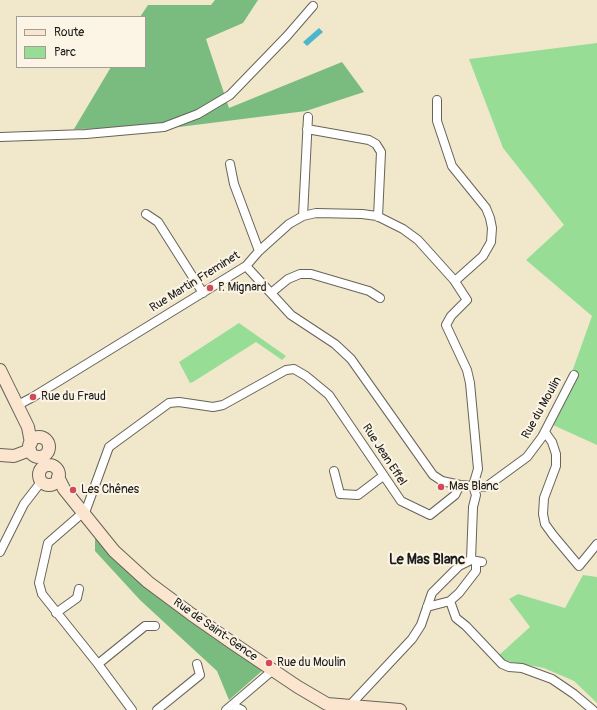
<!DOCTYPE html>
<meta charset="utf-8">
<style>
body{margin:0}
#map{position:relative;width:597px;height:710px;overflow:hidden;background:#f1e8cc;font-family:Pangolin,sans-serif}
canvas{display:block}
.legend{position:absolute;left:16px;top:16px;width:130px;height:52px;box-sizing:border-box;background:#fcf5e5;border:1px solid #a29e95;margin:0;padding:5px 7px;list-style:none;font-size:12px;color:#1c1c1c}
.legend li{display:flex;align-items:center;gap:8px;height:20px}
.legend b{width:20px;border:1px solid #a29e95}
</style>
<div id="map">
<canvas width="597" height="710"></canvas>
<ul class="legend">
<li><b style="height:5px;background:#fbe5cf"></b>Route</li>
<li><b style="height:11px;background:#98dd96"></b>Parc</li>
</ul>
</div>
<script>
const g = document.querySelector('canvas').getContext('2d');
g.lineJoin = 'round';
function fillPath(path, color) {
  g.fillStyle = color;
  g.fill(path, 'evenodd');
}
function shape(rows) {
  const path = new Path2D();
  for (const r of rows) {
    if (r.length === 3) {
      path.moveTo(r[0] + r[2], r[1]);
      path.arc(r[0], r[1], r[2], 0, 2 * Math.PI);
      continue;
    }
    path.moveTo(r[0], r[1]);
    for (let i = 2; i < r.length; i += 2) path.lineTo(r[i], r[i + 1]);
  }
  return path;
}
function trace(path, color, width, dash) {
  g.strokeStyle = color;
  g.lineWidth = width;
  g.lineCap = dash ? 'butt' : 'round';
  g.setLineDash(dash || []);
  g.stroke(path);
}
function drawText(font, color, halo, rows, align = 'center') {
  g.font = font + ' Pangolin,sans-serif';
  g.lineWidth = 4;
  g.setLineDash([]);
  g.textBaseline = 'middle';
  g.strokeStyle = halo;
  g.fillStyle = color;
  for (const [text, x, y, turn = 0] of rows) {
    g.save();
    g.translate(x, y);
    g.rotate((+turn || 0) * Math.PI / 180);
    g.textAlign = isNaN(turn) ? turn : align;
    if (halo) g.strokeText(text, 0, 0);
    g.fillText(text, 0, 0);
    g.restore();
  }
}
fillPath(shape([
 [597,43,597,445,553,425,592,316,526,260,564,225,503,148,469,59],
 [239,323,286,356,282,360,256,342,193,382,190,383,179,362],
 [583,575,597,577,597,703,574,681,544,668,506,661,498,656,530,627,509,599,518,594,565,608]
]), '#98dd96');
fillPath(shape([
 [215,0,258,0,243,23,206,39,229,108,342,62,364,92,306,111,171,128,74,129,111,67,145,67,145,17,140,17,148,5,211,5],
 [95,535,263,670,229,700,217,671,140,600,95,551]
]), '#7abc7f');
fillPath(shape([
 [319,28,323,32,307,46,303,42]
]), '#4eb6cc');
const street = shape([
 [437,100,437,121,452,166,486,208,490,218,492,228,491,242,483,256,455,281],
 [307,129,369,140,376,144,381,152,378,217],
 [0,137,86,134,164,127,198,114,230,95,287,36,313,6],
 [230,164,234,184,259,251],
 [146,214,158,222,203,293],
 [303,216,308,117],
 [271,293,288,279,300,274,311,274,369,291,380,298],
 [18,405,33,397,246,266,259,251,289,224,303,216,316,213,362,214,377,216,403,229,418,240,454,280,467,300,451,316,446,325,467,370,470,383,478,469,473,486,460,485,442,481,433,475,351,359,335,344,291,315,246,266],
 [545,432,552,442,556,454,556,466,544,498,543,514,545,524,553,535,579,566,597,544],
 [334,471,340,494,358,495,383,476],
 [0,552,24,504,41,482],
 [471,560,473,507,476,495,473,486,486,487,527,457,542,437,574,375],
 [450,601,456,618,466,626,502,664,509,667,522,668,552,679,574,694,593,710],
 [427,607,450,601,459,593,476,571,476,561],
 [56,613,77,598,79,589],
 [98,664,145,626,155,626],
 [232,705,242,710],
 [352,707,353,702,412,639,421,625,432,593,459,566,471,560,482,562],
 [132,710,98,664,42,594,39,583,48,543,86,510,109,447,169,403,179,402,213,407,223,405,286,370,294,369,306,376,329,395,401,501,430,515,455,495,460,485],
 [157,710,200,675,197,664],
 [226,710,273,670]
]);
const secondary = shape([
 [0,370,28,427,31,443],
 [39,447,10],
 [0,455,14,456,30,450],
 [49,475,10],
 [58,477,64,489,114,551,148,582,191,614,234,644,298,687,327,704,400,710]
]);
trace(street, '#67635a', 10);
trace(secondary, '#67635a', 14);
trace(street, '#fff', 8);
trace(secondary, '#fbe5cf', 12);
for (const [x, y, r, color] of [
 [210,288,4,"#d1495b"],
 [33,397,4,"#d1495b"],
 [441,487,4,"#d1495b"],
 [73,490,4,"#d1495b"],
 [269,663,4,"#d1495b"]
]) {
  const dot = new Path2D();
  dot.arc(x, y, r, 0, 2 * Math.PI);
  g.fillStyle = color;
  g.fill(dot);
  trace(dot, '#fcf5e5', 1.5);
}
drawText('12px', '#1c1c1c', '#fcf5e5', [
 ["Rue Martin Freminet",195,282,-32],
 ["Rue du Moulin",542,408,-61],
 ["Rue Jean Effel",384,455,57],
 ["Rue de Saint-Gence",215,630,35]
]);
drawText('12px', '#1c1c1c', '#fcf5e5', [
 ["P. Mignard",218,288],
 ["Rue du Fraud",41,397],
 ["Mas Blanc",449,487],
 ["Les Chênes",81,490],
 ["Rue du Moulin",277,663]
], 'left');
drawText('bold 14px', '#1c1c1c', '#fcf5e5', [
 ["Le Mas Blanc",427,560]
]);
</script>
